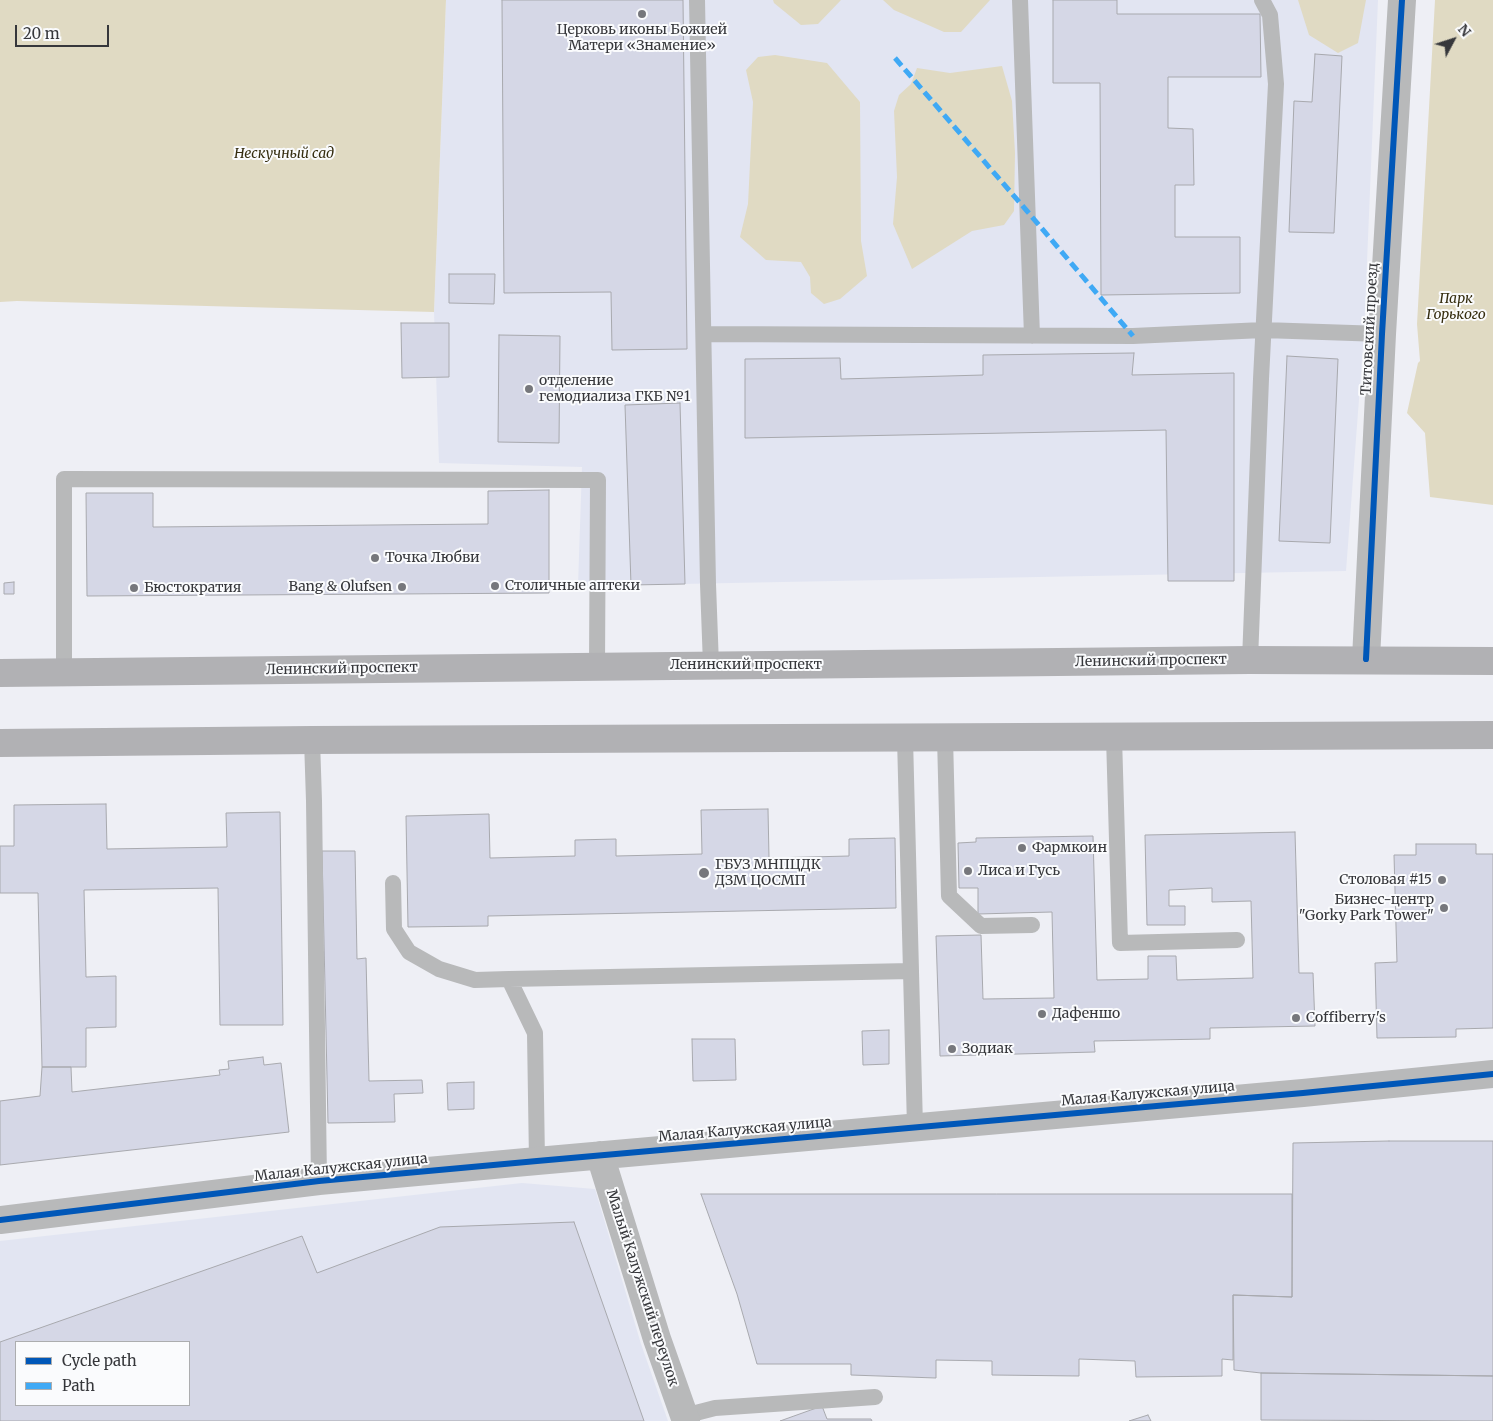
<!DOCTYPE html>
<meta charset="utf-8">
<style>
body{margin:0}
#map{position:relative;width:1493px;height:1421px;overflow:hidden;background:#eeeff5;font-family:Merriweather,serif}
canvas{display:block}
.legend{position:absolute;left:15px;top:1341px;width:175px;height:65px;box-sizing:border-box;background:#fafbfd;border:1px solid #acadaf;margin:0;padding:6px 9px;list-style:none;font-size:15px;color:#36373b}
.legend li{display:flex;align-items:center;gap:10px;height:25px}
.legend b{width:25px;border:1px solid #acadaf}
.north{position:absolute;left:1428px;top:15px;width:50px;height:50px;-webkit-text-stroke:4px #fafbfd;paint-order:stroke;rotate:50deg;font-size:14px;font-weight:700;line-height:20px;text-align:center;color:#36373b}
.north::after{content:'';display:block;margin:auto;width:18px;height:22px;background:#36373b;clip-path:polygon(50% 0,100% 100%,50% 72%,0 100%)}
.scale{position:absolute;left:15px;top:25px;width:94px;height:22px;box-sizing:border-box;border:2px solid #36373b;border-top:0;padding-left:6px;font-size:15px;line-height:18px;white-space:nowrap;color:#36373b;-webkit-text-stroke:4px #fafbfd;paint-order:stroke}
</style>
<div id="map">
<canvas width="1493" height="1421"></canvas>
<ul class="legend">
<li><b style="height:6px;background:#0057b8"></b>Cycle path</li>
<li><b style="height:6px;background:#3fa9f5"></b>Path</li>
</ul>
<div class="north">N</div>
<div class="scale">20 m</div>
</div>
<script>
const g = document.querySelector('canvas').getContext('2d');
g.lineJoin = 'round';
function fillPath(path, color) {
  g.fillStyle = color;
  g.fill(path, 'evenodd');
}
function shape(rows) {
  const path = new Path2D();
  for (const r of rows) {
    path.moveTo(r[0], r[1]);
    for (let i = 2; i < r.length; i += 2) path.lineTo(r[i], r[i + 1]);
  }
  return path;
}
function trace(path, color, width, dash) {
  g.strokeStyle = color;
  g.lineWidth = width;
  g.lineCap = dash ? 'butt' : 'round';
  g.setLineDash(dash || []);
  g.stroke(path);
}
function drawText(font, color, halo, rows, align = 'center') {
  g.font = font + ' Merriweather,serif';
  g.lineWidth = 4;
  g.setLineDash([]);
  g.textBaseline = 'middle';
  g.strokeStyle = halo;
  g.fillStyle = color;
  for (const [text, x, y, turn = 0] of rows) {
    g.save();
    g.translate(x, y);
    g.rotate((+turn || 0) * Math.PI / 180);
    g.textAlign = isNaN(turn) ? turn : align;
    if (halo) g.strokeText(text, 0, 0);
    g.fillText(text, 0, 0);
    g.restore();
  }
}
fillPath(shape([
 [446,0,1378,0,1364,333,1346,571,578,586,582,467,439,463,434,312],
 [522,1183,595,1189,641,1344,668,1421,0,1421,0,1241],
 [16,1342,189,1342,189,1405,16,1405]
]), '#e2e5f2');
fillPath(shape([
 [0,0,446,0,434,312,17,301,0,302],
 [773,0,841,0,818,24,801,25,774,3],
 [883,0,990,0,961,32,944,32,894,10],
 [1298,0,1366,0,1358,43,1338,53,1309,35],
 [1435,0,1493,0,1493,505,1430,497,1425,433,1407,413,1418,363,1420,361,1417,324],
 [775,55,827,63,860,102,861,241,867,276,840,299,824,304,811,293,810,277,801,262,766,260,740,237,748,204,753,102,746,70,758,57],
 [1002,66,1012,101,1015,153,1014,211,1004,225,972,231,912,269,893,224,897,177,894,111,899,95,911,84,917,68,950,73]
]), '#e0dac3');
const building = shape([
 [502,0,683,0,687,349,612,350,611,292,504,293,502,0],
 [1053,0,1117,0,1117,14,1260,14,1261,77,1168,77,1168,128,1193,129,1194,185,1175,185,1175,237,1240,237,1240,293,1101,295,1100,83,1053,83,1053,0],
 [1315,54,1342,56,1334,233,1289,232,1294,101,1312,102,1315,54],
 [449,274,495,274,494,304,449,303,449,274],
 [401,323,449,323,449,377,402,378,401,323],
 [499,335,560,336,559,443,498,442,499,335],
 [1134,353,1132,375,1234,373,1234,581,1168,581,1166,430,745,438,745,359,840,358,841,379,983,375,983,355,1134,353],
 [1287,356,1338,359,1330,543,1279,541,1287,356],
 [680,403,685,584,631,585,625,405,680,403],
 [549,490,549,593,87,596,86,493,153,493,153,527,488,524,488,491,549,490],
 [14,582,14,594,4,594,4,583,14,582],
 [106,804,107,849,227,847,226,813,280,812,283,1025,220,1025,218,888,84,890,86,977,116,976,116,1027,86,1028,86,1067,42,1067,38,893,0,893,0,846,14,846,14,805,106,804],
 [768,809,769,858,849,856,849,839,895,838,896,908,488,916,488,926,408,927,406,816,489,814,490,858,575,856,575,840,616,839,616,856,702,854,701,810,768,809],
 [1295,832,1299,973,1313,973,1315,1026,1210,1028,1210,1039,1094,1041,1095,1052,940,1056,936,936,981,935,983,999,1054,998,1052,912,978,914,978,888,959,888,958,843,976,842,976,838,1093,836,1097,980,1148,979,1148,956,1176,956,1177,980,1253,978,1251,901,1212,902,1212,888,1169,890,1169,906,1185,906,1185,925,1147,925,1145,835,1295,832],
 [1416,844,1476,844,1476,854,1493,854,1493,1028,1456,1029,1456,1037,1377,1038,1375,963,1397,962,1394,855,1416,855,1416,844],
 [322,851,355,851,357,959,366,958,369,1081,422,1080,423,1093,394,1094,395,1122,328,1123,322,851],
 [889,1030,889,1064,863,1065,862,1031,889,1030],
 [692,1039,735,1039,736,1080,693,1081,692,1039],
 [263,1057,264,1065,281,1063,289,1132,0,1165,0,1101,40,1096,42,1067,71,1067,72,1092,220,1075,219,1070,229,1069,228,1061,263,1057],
 [474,1082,474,1109,448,1110,447,1083,474,1082],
 [1389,1141,1493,1141,1493,1376,1261,1373,1234,1370,1233,1295,1292,1297,1293,1143,1389,1141],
 [701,1194,1292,1194,1292,1297,1233,1295,1233,1360,1222,1359,1222,1376,1136,1377,1135,1361,1079,1359,1079,1376,992,1375,992,1361,936,1360,936,1378,851,1375,851,1364,757,1364,737,1294,701,1194],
 [574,1222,644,1421,0,1421,0,1342,302,1236,317,1273,440,1227,574,1222],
 [16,1342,189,1342,189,1405,16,1405,16,1342],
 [1261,1373,1493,1376,1493,1421,1261,1420,1261,1373],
 [822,1406,827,1419,871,1419,872,1421,780,1421,822,1406],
 [1148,1415,1151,1421,1129,1421,1148,1415]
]);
fillPath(building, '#d5d7e6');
trace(building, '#a8a9ae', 1);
trace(shape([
 [697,0,708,584,711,665],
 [1020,0,1032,336],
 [704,334,1133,336,1263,330,1382,334],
 [1250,660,1261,379,1276,84,1270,15,1262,0],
 [64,672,64,479,598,480,597,667],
 [945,737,949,896,981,926,1032,925],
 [1114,737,1120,943,1237,940],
 [905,738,915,1127],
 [312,740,314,801,319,1181],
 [393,883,394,929,409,952,439,969,475,980,509,979,535,1033,537,1161],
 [509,979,911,971],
 [684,1416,715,1408,875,1397]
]), '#b8b9ba', 16);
trace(shape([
 [1366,659,1382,334,1402,0],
 [600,1155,657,1339,686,1421],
 [0,1220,319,1181,537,1161,1303,1093,1493,1074]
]), '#b8b9ba', 28);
trace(shape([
 [0,673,1250,660,1493,661],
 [0,743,312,740,1493,735]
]), '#b1b1b4', 28);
trace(shape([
 [895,58,1027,211,1133,336]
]), '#3fa9f5', 5, [10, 5]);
trace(shape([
 [1366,659,1382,334,1402,0],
 [0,1220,319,1181,537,1161,1303,1093,1493,1074]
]), '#0057b8', 6);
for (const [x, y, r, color] of [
 [642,14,5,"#76777c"],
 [529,389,5,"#76777c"],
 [375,558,5,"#76777c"],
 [495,586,5,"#76777c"],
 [402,587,5,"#76777c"],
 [134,588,5,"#76777c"],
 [1022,848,5,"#76777c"],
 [968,871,5,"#76777c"],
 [704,873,6,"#76777c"],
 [1442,880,5,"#76777c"],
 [1444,908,5,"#76777c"],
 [1042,1014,5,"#76777c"],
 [1296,1018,5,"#76777c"],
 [952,1049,5,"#76777c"]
]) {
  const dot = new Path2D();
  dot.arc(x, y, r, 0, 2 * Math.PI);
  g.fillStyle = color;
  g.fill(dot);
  trace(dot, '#fafbfd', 2);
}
drawText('14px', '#36373b', '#fafbfd', [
 ["Церковь иконы Божией",642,30,"center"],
 ["Матери «Знамение»",642,46,"center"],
 ["отделение",539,381],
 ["гемодиализа ГКБ №1",539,397],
 ["Точка Любви",385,558],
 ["Столичные аптеки",505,586],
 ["Bang & Olufsen",392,587,"right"],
 ["Бюстократия",144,588],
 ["Фармкоин",1032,848],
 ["ГБУЗ МНПЦДК",715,865],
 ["ДЗМ ЦОСМП",715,881],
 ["Лиса и Гусь",978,871],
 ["Столовая #15",1432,880,"right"],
 ["Бизнес-центр",1434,900,"right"],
 ["\"Gorky Park Tower\"",1434,916,"right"],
 ["Дафеншо",1052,1014],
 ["Coffiberry's",1306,1018],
 ["Зодиак",962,1049]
], 'left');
drawText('italic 14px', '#352d0f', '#fafbfd', [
 ["Нескучный сад",284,154],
 ["Парк",1456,299],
 ["Горького",1456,315]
]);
drawText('14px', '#36373b', '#fafbfd', [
 ["Титовский проезд",1370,329,-87],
 ["Ленинский проспект",1151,661,-1],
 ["Ленинский проспект",746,665],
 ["Ленинский проспект",342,669,-1],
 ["Малая Калужская улица",1148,1094,-5],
 ["Малая Калужская улица",745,1130,-5],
 ["Малая Калужская улица",341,1168,-6],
 ["Малый Калужский переулок",642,1288,72]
]);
</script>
